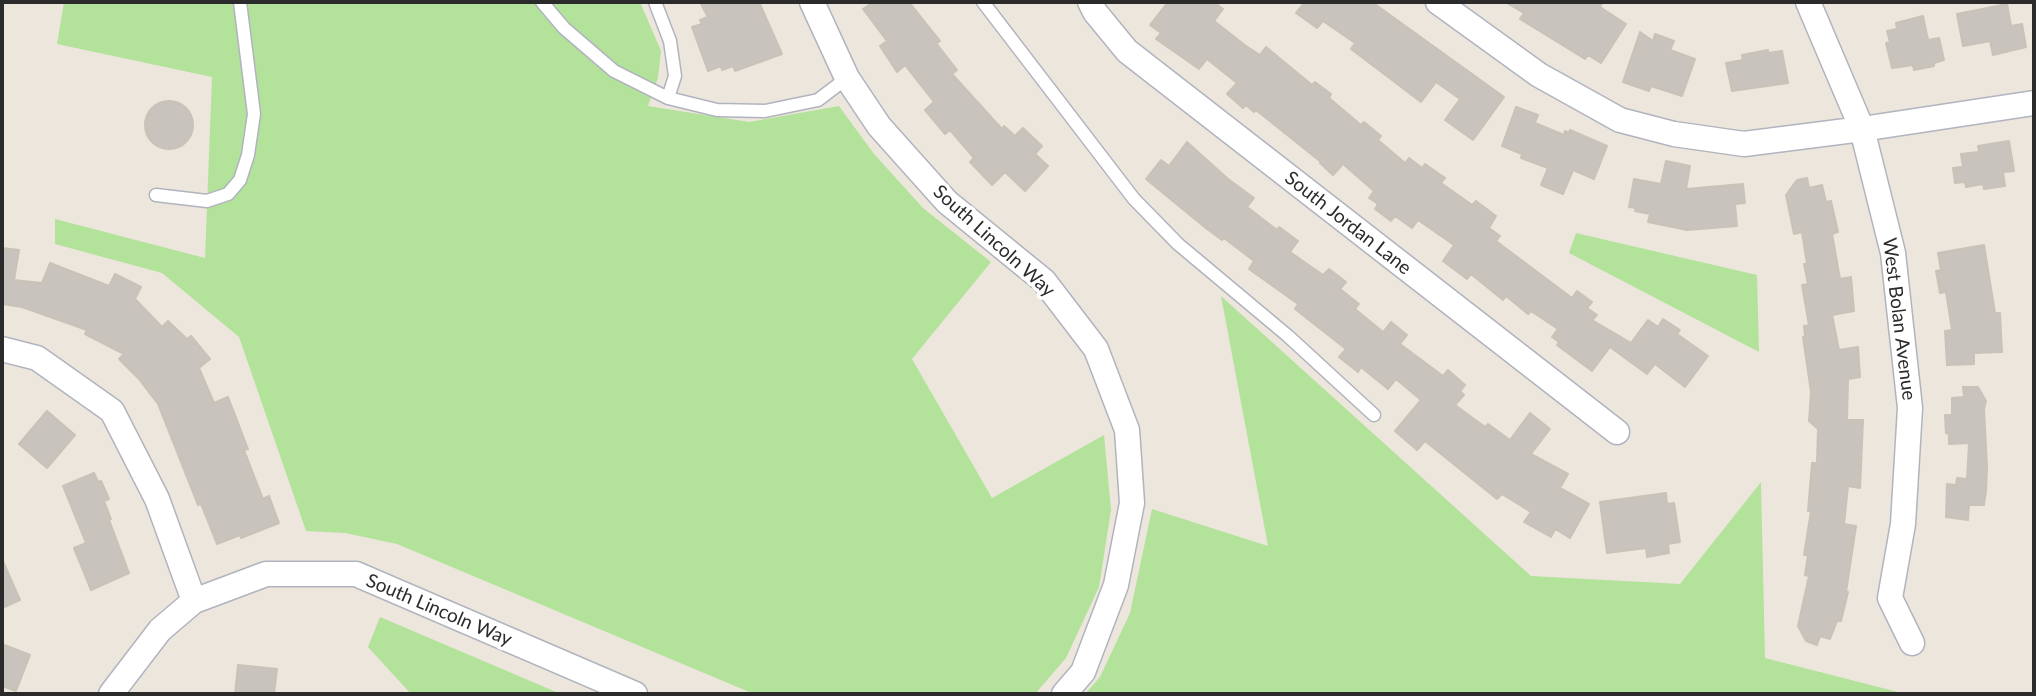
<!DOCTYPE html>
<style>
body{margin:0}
#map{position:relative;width:2036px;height:696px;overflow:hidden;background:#ede6dd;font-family:Lato,sans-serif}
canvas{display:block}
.frame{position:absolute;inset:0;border:4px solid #2b2b2b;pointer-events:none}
</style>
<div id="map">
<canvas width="2036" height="696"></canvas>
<div class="frame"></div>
</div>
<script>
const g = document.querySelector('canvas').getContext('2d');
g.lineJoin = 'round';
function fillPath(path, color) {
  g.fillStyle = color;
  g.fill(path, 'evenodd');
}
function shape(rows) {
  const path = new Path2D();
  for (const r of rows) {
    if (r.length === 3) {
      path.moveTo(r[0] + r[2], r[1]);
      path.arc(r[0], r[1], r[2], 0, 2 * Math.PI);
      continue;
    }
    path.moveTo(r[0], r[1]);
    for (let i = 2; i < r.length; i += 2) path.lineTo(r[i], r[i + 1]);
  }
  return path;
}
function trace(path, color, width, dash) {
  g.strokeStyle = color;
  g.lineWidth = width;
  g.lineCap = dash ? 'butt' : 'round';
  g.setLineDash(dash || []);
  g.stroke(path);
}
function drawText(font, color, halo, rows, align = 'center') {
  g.font = font + ' Lato,sans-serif';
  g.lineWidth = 7;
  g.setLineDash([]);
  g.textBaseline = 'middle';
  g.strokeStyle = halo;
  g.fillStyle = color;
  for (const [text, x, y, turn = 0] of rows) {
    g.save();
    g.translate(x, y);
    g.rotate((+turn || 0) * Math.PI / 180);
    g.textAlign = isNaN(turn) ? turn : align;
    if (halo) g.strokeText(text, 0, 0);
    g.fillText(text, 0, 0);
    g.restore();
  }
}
fillPath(shape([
 [64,2,640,2,661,51,658,78,648,106,749,122,839,106,874,154,923,208,991,262,912,359,992,498,1104,435,1111,510,1099,587,1066,658,1035,694,754,694,397,544,345,533,306,531,239,337,162,273,55,244,55,219,205,258,212,77,57,44],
 [1576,233,1757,275,1759,352,1569,253],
 [1221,296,1531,576,1680,584,1761,482,1765,658,1906,694,1085,694,1100,677,1130,613,1152,509,1268,546],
 [380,617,561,694,411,694,368,647]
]), '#b3e29b');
const building = shape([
 [700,2,759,2,782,54,735,71,733,66,722,70,721,66,708,71,692,27,702,24,700,20,708,17,700,2],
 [873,2,909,2,940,41,936,43,957,70,952,74,1002,129,1004,126,1015,136,1023,128,1042,146,1035,154,1048,166,1025,191,1005,172,992,185,970,162,974,158,950,130,945,134,925,110,934,102,905,65,897,72,880,46,887,41,863,9,873,2],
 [1168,2,1214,2,1223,9,1214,21,1246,46,1260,55,1266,47,1312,85,1315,82,1331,94,1329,98,1361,125,1364,122,1381,136,1378,140,1405,163,1409,158,1422,168,1425,164,1445,178,1441,183,1472,205,1476,201,1496,216,1489,228,1500,236,1496,241,1572,298,1577,291,1592,302,1587,308,1597,315,1592,320,1631,343,1648,320,1658,327,1663,319,1680,330,1677,334,1708,356,1685,387,1655,364,1647,374,1610,347,1592,371,1557,345,1559,342,1552,337,1558,329,1531,311,1528,314,1506,296,1503,300,1471,274,1467,279,1443,261,1454,245,1418,220,1412,228,1395,216,1391,221,1375,209,1378,204,1369,198,1374,191,1343,164,1333,175,1320,163,1321,162,1256,110,1254,112,1246,105,1243,108,1227,94,1237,83,1207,59,1199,69,1156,39,1161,33,1150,25,1168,2],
 [1305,2,1372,2,1504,97,1473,140,1445,120,1460,99,1436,82,1421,102,1351,49,1355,43,1323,21,1317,28,1296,13,1305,2],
 [1505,2,1603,2,1600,7,1626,24,1601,63,1588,55,1585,59,1520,19,1524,13,1505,2],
 [2007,4,2011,26,2022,24,2026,47,1993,55,1990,41,1963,46,1957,14,2007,4],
 [1923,16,1928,40,1939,38,1944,60,1934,63,1934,66,1914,70,1913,65,1892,68,1886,43,1890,42,1887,31,1897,29,1896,23,1923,16],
 [1640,32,1653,41,1655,34,1674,41,1670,50,1695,59,1682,96,1651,86,1649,91,1623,82,1640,32],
 [1768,50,1768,53,1782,51,1788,83,1732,91,1726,63,1743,60,1742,55,1768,50],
 [169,125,24],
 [1516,107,1538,115,1535,123,1564,135,1565,131,1569,133,1570,130,1607,146,1594,179,1573,170,1563,194,1541,185,1548,168,1521,158,1522,154,1502,146,1516,107],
 [2009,141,2014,171,2003,172,2005,186,1984,189,1983,184,1966,187,1965,182,1955,183,1953,168,1963,167,1961,154,1979,152,1978,146,2009,141],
 [1187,142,1228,179,1254,198,1247,207,1277,230,1279,227,1298,241,1290,252,1323,275,1329,269,1346,282,1340,289,1359,304,1355,309,1383,332,1391,322,1407,335,1400,344,1443,376,1448,370,1465,385,1460,391,1464,395,1455,405,1485,427,1488,424,1510,440,1530,413,1550,429,1531,454,1568,474,1560,488,1589,504,1570,538,1555,529,1551,537,1524,522,1531,512,1502,494,1497,499,1425,441,1417,450,1395,431,1421,400,1396,379,1388,389,1361,367,1358,372,1339,357,1346,349,1295,309,1298,304,1249,269,1254,261,1224,238,1222,240,1207,229,1146,179,1161,160,1169,166,1187,142],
 [1666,161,1690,166,1686,189,1743,184,1745,203,1735,204,1737,226,1687,230,1648,222,1650,214,1635,211,1636,208,1629,207,1634,179,1661,184,1666,161],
 [1807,178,1809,188,1822,185,1826,202,1831,201,1838,232,1832,234,1840,279,1851,277,1854,311,1832,315,1839,350,1858,347,1860,377,1848,379,1847,420,1863,420,1860,488,1848,486,1844,524,1856,526,1846,592,1848,592,1841,621,1837,621,1830,639,1820,636,1817,645,1806,641,1798,626,1809,576,1805,575,1808,555,1804,555,1811,511,1808,511,1812,463,1817,463,1818,429,1809,421,1811,392,1803,337,1805,337,1804,326,1809,325,1802,285,1808,284,1804,264,1807,264,1802,232,1794,234,1786,195,1797,180,1807,178],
 [1984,245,1995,313,2000,313,2002,352,1974,353,1974,364,1947,365,1945,331,1952,330,1946,292,1940,293,1936,271,1941,270,1938,253,1984,245],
 [2,248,19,250,14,280,42,283,50,263,109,286,115,274,141,287,135,299,162,327,168,321,187,339,191,336,210,359,199,368,214,403,228,397,248,449,244,450,263,499,269,496,279,523,241,538,240,535,217,544,201,504,198,505,158,404,139,379,119,359,124,354,85,334,87,330,22,307,2,304,2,248],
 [1963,387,1978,387,1986,401,1984,409,1987,467,1986,491,1984,505,1969,505,1968,520,1946,517,1947,484,1956,485,1957,478,1967,479,1969,443,1949,444,1949,434,1946,433,1945,415,1952,415,1952,398,1964,397,1963,387],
 [47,411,75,435,47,468,19,444,47,411],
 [94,473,98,482,101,481,109,499,104,501,111,519,109,520,129,573,91,590,74,548,86,543,63,486,94,473],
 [1666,493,1667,504,1674,503,1680,542,1668,544,1669,553,1647,557,1646,548,1607,553,1600,502,1666,493],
 [2,559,20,600,2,608,2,559],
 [2,644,30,655,16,691,2,686,2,644],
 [238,665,277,669,274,694,235,694,238,665]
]);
fillPath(building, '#c8c3bd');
trace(building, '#c8c2b7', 2);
const lane = shape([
 [542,2,564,28,614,71,668,98,717,110,765,111,818,100,847,78],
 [655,2,670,41,675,76,668,98],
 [983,2,1134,199,1178,244,1288,336,1374,415],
 [156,195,207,201,228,194,240,180,248,155,254,114,240,2]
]);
const street = shape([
 [812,2,847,78,879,126,947,202,1044,281,1096,349,1127,430,1132,503,1116,585,1083,672,1064,694],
 [1090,2,1095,12,1127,51,1617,432],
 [1438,2,1539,75,1620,120,1674,134,1744,144,1862,129,2034,103],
 [1808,2,1862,129,1893,253,1910,408,1903,524,1890,598,1912,643],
 [2,349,37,358,112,411,157,499,194,601],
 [111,694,160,630,194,601,266,574,356,574,635,694]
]);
trace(lane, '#b1b4be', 15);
trace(street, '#b1b4be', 27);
trace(lane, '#fff', 12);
trace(street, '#fff', 24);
drawText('19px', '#2b2b2b', '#fff', [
 ["South Jordan Lane",1348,223,38],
 ["South Lincoln Way",994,241,42],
 ["West Bolan Avenue",1899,319,83],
 ["South Lincoln Way",439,610,23]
]);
</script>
